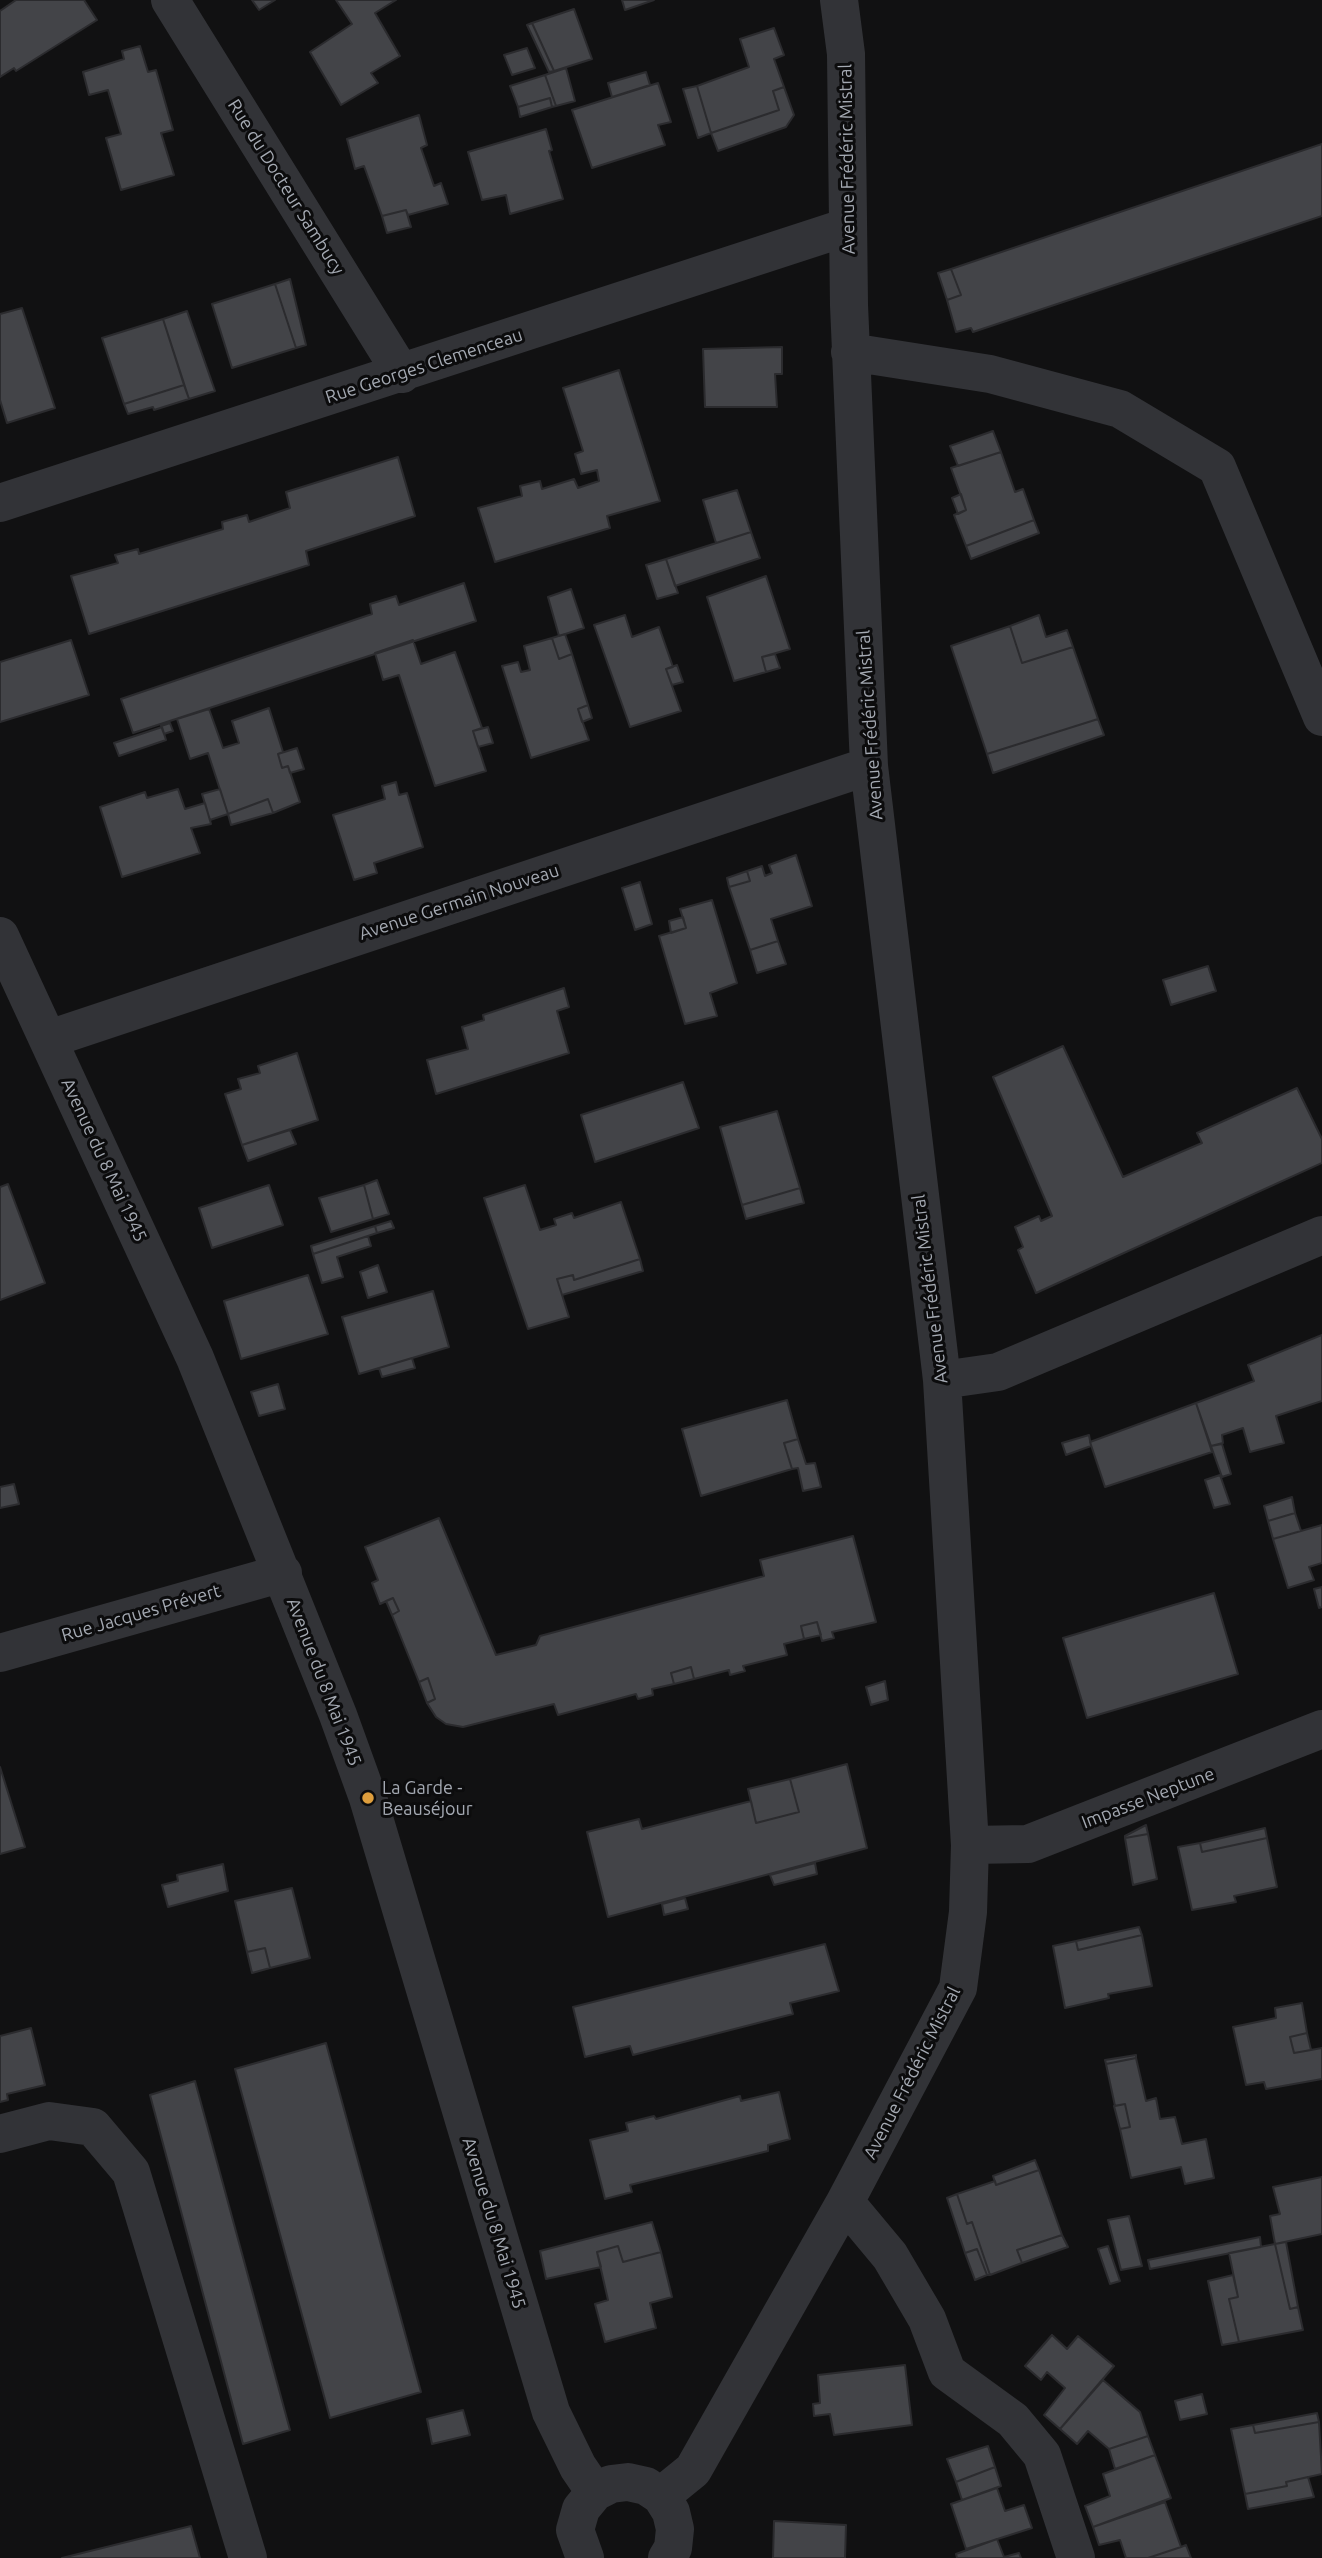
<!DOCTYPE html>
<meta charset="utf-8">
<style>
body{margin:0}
canvas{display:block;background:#111112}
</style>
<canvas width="1322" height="2558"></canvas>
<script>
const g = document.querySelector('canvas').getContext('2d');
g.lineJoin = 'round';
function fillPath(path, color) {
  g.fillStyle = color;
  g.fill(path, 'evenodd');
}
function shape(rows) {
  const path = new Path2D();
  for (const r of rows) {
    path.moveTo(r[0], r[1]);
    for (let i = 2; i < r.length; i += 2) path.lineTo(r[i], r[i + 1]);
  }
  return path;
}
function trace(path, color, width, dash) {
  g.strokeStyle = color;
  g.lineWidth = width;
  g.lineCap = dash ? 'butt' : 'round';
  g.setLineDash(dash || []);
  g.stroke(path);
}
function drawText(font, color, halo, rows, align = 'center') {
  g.font = font + ' Ubuntu,sans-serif';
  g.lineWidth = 6;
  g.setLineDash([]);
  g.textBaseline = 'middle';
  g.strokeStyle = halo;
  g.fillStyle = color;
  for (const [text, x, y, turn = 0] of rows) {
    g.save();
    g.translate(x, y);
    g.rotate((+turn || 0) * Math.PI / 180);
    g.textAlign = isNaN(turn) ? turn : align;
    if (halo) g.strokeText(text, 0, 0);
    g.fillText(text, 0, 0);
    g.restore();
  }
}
const building = shape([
 [16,0,84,0,97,20,16,71,14,68,0,77,0,11,16,0],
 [252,0,275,0,259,10,252,0],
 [336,0,396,0,375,13,400,56,371,73,378,83,341,105,310,52,352,24,336,0],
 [622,0,654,0,625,10,622,0],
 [574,9,592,59,554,71,532,23,574,9],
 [532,23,554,71,549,72,527,25,532,23],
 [774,28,784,55,774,59,784,87,773,91,779,110,711,133,697,86,749,67,740,39,774,28],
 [140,46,148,72,156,70,173,130,161,133,174,175,121,190,106,138,121,134,108,90,89,95,83,72,124,59,122,51,140,46],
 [527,48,535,68,512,75,504,55,527,48],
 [566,68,575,101,556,106,545,75,566,68],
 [646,72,650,85,612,97,608,83,646,72],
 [545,75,556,106,552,107,550,98,518,107,510,86,545,75],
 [658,83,671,122,658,125,665,145,592,168,572,110,658,83],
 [697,86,711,133,698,138,683,89,697,86],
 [784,87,794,115,786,127,718,151,711,133,779,110,773,91,784,87],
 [550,98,552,107,520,117,518,107,550,98],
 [419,115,427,145,421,148,434,186,441,183,448,204,408,215,406,210,382,216,364,166,355,169,347,139,419,115],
 [546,129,552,150,549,151,563,199,510,214,506,195,482,200,468,152,546,129],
 [1322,144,1322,216,973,332,971,328,956,332,947,300,961,295,951,269,1322,144],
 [406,210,411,227,387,233,382,216,406,210],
 [951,269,961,295,947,300,938,273,951,269],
 [290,279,306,345,296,348,275,284,290,279],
 [275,284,296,348,232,368,212,304,275,284],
 [22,308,55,408,7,423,0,400,0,314,22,308],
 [187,311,215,391,189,399,163,319,187,311],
 [163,319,184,385,124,404,102,338,163,319],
 [782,347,782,374,775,374,777,407,705,407,703,349,782,347],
 [619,370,660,501,607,516,610,528,495,562,478,508,522,496,520,486,540,481,542,489,574,479,578,488,599,481,597,470,581,474,575,454,583,451,563,388,619,370],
 [184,385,189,399,154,410,153,407,128,414,124,404,184,385],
 [993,431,1001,452,958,466,950,446,993,431],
 [1001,452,1015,492,1023,489,1034,520,966,546,954,515,966,510,951,468,1001,452],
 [398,457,415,516,306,551,309,565,89,634,71,576,118,563,115,555,138,549,139,554,223,529,222,522,247,515,249,522,290,508,286,492,398,457],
 [737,490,751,532,716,543,703,500,737,490],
 [961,494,966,510,958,514,952,498,961,494],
 [1034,520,1039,533,971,559,966,546,1034,520],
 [751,532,760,558,675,586,666,559,751,532],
 [666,559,678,593,657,599,646,565,666,559],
 [766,576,790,649,762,657,766,672,734,681,707,597,766,576],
 [464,583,476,621,133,733,121,699,372,614,370,604,396,596,399,605,464,583],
 [571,589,584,628,559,636,548,597,571,589],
 [625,615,632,637,659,627,673,667,666,669,681,711,630,727,594,625,625,615],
 [1039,615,1046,637,1067,630,1073,647,1022,663,1010,626,1039,615],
 [1010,626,1022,663,1073,647,1098,719,987,754,951,646,1010,626],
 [565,634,572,654,559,659,552,638,565,634],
 [552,638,559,659,572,654,588,705,578,709,589,740,531,758,502,666,518,662,521,672,530,670,524,646,552,638],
 [71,640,89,695,0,722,0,662,71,640],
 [413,640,421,664,455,652,482,728,473,731,486,771,435,786,399,675,383,680,375,653,413,640],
 [775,654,780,668,766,672,762,657,775,654],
 [677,665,683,682,672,685,666,669,677,665],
 [588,705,592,718,582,722,578,709,588,705],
 [269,708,283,752,278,754,282,768,288,766,300,802,273,813,268,799,228,814,208,753,190,759,177,719,209,709,223,748,239,743,232,721,269,708],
 [1098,719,1104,735,993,773,987,754,1098,719],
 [170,723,173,731,164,734,161,726,170,723],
 [162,727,166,740,119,756,114,743,162,727],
 [488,727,493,743,478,747,473,731,488,727],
 [297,748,304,769,290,773,288,766,282,768,278,754,297,748],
 [396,782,399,795,407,793,423,847,374,863,377,873,354,880,333,815,385,799,382,786,396,782],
 [178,789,185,809,205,803,211,824,191,828,200,853,122,877,100,807,145,792,147,798,178,789],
 [220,789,228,814,210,820,202,794,220,789],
 [268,799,273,813,231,825,228,814,268,799],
 [796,855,812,906,771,919,778,941,750,950,729,887,750,881,747,871,762,866,765,876,772,873,769,865,796,855],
 [747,871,750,881,729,887,727,878,747,871],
 [640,882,652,924,635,930,622,888,640,882],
 [712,900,737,983,710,993,717,1016,685,1024,659,936,686,928,680,909,712,900],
 [683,917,686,928,671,933,669,921,683,917],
 [778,941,786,964,757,973,750,950,778,941],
 [1208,966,1216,991,1171,1005,1163,980,1208,966],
 [564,988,569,1007,557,1011,569,1053,436,1094,427,1060,468,1049,462,1027,484,1020,483,1015,564,988],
 [1063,1046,1123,1177,1202,1143,1197,1133,1297,1088,1322,1139,1322,1163,1036,1293,1018,1250,1023,1247,1015,1227,1039,1216,1041,1221,1052,1216,993,1077,1063,1046],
 [297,1053,318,1120,242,1145,225,1094,241,1089,238,1079,260,1073,258,1066,297,1053],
 [683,1082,699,1128,595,1162,581,1115,683,1082],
 [777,1111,800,1188,742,1205,720,1127,777,1111],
 [290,1130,296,1144,248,1161,242,1145,290,1130],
 [377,1180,389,1214,373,1219,364,1185,377,1180],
 [8,1184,45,1283,0,1300,0,1187,8,1184],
 [269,1185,283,1225,212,1248,199,1208,269,1185],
 [364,1185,373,1219,331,1232,319,1198,364,1185],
 [525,1185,540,1230,556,1225,554,1219,572,1213,574,1218,621,1202,640,1259,574,1280,573,1275,557,1279,569,1317,528,1329,484,1198,525,1185],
 [800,1188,804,1203,746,1219,742,1205,800,1188],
 [391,1221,394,1228,377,1233,375,1226,391,1221],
 [375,1226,377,1233,313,1254,311,1246,375,1226],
 [368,1236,371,1246,337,1257,343,1277,322,1283,313,1254,368,1236],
 [640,1259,643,1271,562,1295,557,1279,573,1275,574,1280,640,1259],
 [378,1265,387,1292,368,1298,360,1272,378,1265],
 [308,1275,328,1334,241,1359,224,1301,308,1275],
 [433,1291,449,1347,359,1374,342,1317,433,1291],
 [1322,1335,1322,1401,1276,1416,1284,1443,1250,1452,1243,1428,1222,1435,1223,1443,1211,1446,1196,1403,1254,1381,1248,1365,1322,1335],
 [412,1358,415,1368,382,1377,379,1368,412,1358],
 [278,1384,285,1409,259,1416,251,1392,278,1384],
 [787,1400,798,1439,784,1443,792,1469,701,1496,682,1429,787,1400],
 [1196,1403,1212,1452,1105,1487,1090,1442,1196,1403],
 [1089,1435,1091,1446,1066,1455,1062,1443,1089,1435],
 [798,1439,806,1464,815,1463,821,1487,803,1491,798,1468,792,1469,784,1443,798,1439],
 [1222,1444,1231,1474,1222,1477,1211,1446,1222,1444],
 [1220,1475,1230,1504,1214,1508,1205,1480,1220,1475],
 [14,1484,19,1504,0,1508,0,1487,14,1484],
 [1292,1497,1295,1513,1268,1521,1264,1506,1292,1497],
 [1295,1513,1301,1531,1273,1539,1268,1521,1295,1513],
 [439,1518,496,1655,536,1645,540,1636,764,1576,760,1560,853,1536,876,1622,832,1632,834,1638,822,1641,817,1622,801,1626,804,1639,784,1644,787,1655,743,1666,745,1671,730,1675,729,1670,694,1679,691,1667,671,1673,674,1684,652,1689,653,1695,638,1699,636,1694,558,1715,554,1704,463,1727,446,1724,436,1717,427,1703,435,1699,428,1678,419,1682,392,1615,399,1611,393,1598,380,1604,372,1583,378,1580,365,1547,439,1518],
 [1322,1525,1322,1563,1309,1567,1314,1580,1288,1588,1273,1539,1322,1525],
 [1322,1587,1322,1607,1319,1608,1314,1589,1322,1587],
 [1214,1593,1238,1674,1087,1718,1063,1638,1214,1593],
 [393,1598,399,1611,392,1615,386,1601,393,1598],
 [817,1622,821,1635,804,1639,801,1626,817,1622],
 [691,1667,694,1679,674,1684,671,1673,691,1667],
 [428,1678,435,1699,427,1703,419,1682,428,1678],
 [885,1681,888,1700,871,1705,866,1687,885,1681],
 [847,1764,867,1848,608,1917,587,1832,639,1819,642,1829,751,1801,756,1823,799,1812,790,1779,847,1764],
 [0,1767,25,1847,0,1854,0,1767],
 [790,1779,799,1812,756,1823,748,1789,790,1779],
 [1146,1825,1148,1834,1125,1838,1125,1836,1146,1825],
 [1265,1828,1267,1838,1202,1852,1200,1843,1265,1828],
 [1148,1834,1157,1879,1133,1885,1125,1838,1148,1834],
 [1267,1838,1277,1887,1234,1896,1236,1902,1192,1910,1178,1847,1200,1843,1202,1852,1267,1838],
 [815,1863,817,1874,774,1885,770,1875,815,1863],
 [223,1864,228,1891,168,1907,162,1885,178,1881,177,1875,223,1864],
 [292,1888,310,1958,270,1968,265,1948,247,1952,235,1901,292,1888],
 [685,1898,688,1909,664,1915,662,1904,685,1898],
 [1139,1927,1142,1935,1078,1950,1076,1941,1139,1927],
 [1142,1935,1152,1986,1108,1994,1109,1998,1065,2008,1053,1946,1076,1941,1078,1950,1142,1935],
 [825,1944,839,1991,790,2003,793,2014,633,2055,630,2046,585,2057,573,2007,825,1944],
 [265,1948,270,1968,252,1973,247,1952,265,1948],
 [1302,2003,1307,2033,1290,2037,1294,2053,1322,2048,1322,2079,1266,2089,1264,2082,1246,2085,1233,2027,1276,2018,1275,2008,1302,2003],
 [31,2028,45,2085,7,2094,8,2100,0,2102,0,2036,31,2028],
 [1307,2033,1311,2050,1294,2053,1290,2037,1307,2033],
 [326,2043,421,2392,330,2418,235,2069,326,2043],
 [1136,2055,1136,2058,1106,2064,1105,2060,1136,2055],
 [1136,2058,1146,2101,1156,2098,1160,2119,1175,2117,1182,2144,1206,2139,1214,2178,1185,2184,1181,2167,1131,2178,1120,2129,1130,2127,1125,2104,1115,2106,1106,2064,1136,2058],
 [195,2081,290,2430,243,2444,150,2095,195,2081],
 [779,2092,790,2139,768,2145,768,2151,630,2185,632,2192,605,2199,590,2140,628,2131,626,2123,654,2116,656,2119,740,2096,741,2101,779,2092],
 [1125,2104,1130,2127,1120,2129,1114,2106,1125,2104],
 [1035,2160,1039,2170,996,2185,993,2176,1035,2160],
 [1039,2170,1062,2235,1017,2250,1022,2263,990,2275,972,2222,967,2224,957,2194,995,2181,996,2185,1039,2170],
 [1322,2177,1322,2234,1275,2244,1270,2216,1280,2214,1273,2187,1322,2177],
 [957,2194,967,2224,972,2222,990,2275,987,2275,977,2249,965,2253,947,2198,957,2194],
 [1129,2216,1142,2266,1121,2270,1108,2220,1129,2216],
 [652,2222,661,2252,623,2262,618,2246,597,2252,601,2267,546,2279,540,2251,652,2222],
 [1062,2235,1068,2247,1022,2263,1017,2250,1062,2235],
 [1260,2237,1261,2247,1150,2269,1148,2260,1260,2237],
 [1286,2242,1298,2307,1290,2309,1275,2244,1286,2242],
 [1275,2244,1290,2309,1298,2307,1303,2330,1239,2342,1229,2299,1238,2297,1229,2253,1275,2244],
 [618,2246,623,2262,661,2252,672,2297,650,2303,656,2328,605,2342,595,2304,608,2300,597,2252,618,2246],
 [1108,2246,1120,2281,1110,2284,1098,2249,1108,2246],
 [977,2249,987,2275,975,2280,965,2253,977,2249],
 [1233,2275,1238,2297,1229,2299,1239,2342,1222,2345,1208,2281,1233,2275],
 [1052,2335,1067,2349,1078,2336,1114,2366,1060,2429,1044,2415,1065,2388,1047,2372,1041,2380,1025,2366,1052,2335],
 [905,2365,912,2425,834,2435,830,2414,814,2416,813,2404,820,2403,818,2375,905,2365],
 [1103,2380,1140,2412,1148,2436,1109,2449,1088,2431,1077,2444,1060,2429,1103,2380],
 [1202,2394,1207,2414,1180,2420,1175,2401,1202,2394],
 [463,2410,470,2435,432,2444,427,2419,463,2410],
 [1317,2413,1319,2422,1255,2433,1253,2425,1317,2413],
 [1319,2422,1322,2474,1286,2482,1287,2486,1245,2494,1231,2429,1253,2425,1255,2433,1319,2422],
 [1148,2436,1155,2455,1115,2469,1109,2449,1148,2436],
 [988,2446,995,2467,956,2482,947,2459,988,2446],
 [1155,2455,1171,2498,1093,2527,1085,2506,1110,2496,1103,2474,1155,2455],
 [995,2467,1001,2486,962,2500,956,2482,995,2467],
 [1308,2477,1314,2497,1248,2509,1245,2494,1287,2486,1286,2482,1308,2477],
 [997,2488,1005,2511,1024,2505,1032,2528,966,2549,951,2504,997,2488],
 [1165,2502,1181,2547,1148,2558,1126,2558,1120,2540,1099,2545,1093,2527,1165,2502],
 [774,2521,846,2525,845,2558,773,2558,774,2521],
 [191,2526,200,2558,62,2558,191,2526],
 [997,2539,1004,2557,1019,2553,1021,2558,957,2558,956,2554,997,2539],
 [1186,2545,1191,2558,1148,2558,1181,2547,1186,2545]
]);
fillPath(building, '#434448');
trace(building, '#2b2b2e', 2);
trace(shape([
 [170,0,402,374],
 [850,352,990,374,1120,409,1217,467,1322,717],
 [0,503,847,227],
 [0,936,195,1358,338,1715,368,1798,551,2412,578,2467,595,2492],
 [49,1039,869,766],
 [942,1380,998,1372,1322,1235],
 [0,1653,283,1573],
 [970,1845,1028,1844,1322,1729],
 [0,2134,49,2121,93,2127,131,2172,248,2558],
 [845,2202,890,2256,927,2319,947,2372,1013,2420,1042,2455,1076,2558],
 [661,2496,693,2470,845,2202,958,1988,968,1912,970,1845,942,1380,869,766,849,305,846,54,839,0],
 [585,2558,575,2530,581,2509,595,2492,611,2484,628,2482,646,2486,661,2496,671,2512,675,2529,673,2548,667,2558]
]), '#323337', 38);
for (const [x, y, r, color] of [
 [368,1798,7,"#de9e3d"]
]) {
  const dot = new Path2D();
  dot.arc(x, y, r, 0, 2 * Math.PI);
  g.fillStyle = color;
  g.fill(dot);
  trace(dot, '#0c0c0d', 2.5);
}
drawText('18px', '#a4a9b2', '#0c0c0d', [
 ["Avenue Frédéric Mistral",847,159,-91],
 ["Rue du Docteur Sambucy",286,187,58],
 ["Rue Georges Clemenceau",424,366,-18],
 ["Avenue Frédéric Mistral",870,725,-94],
 ["Avenue Germain Nouveau",459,902,-18],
 ["Avenue du 8 Mai 1945",104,1160,65],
 ["Avenue Frédéric Mistral",930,1289,-97],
 ["Rue Jacques Prévert",141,1613,-16],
 ["Avenue du 8 Mai 1945",324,1682,69],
 ["Impasse Neptune",1148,1798,-21],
 ["Avenue Frédéric Mistral",912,2073,-63],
 ["Avenue du 8 Mai 1945",494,2223,73]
]);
drawText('18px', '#a4a9b2', '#0c0c0d', [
 ["La Garde -",382,1788],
 ["Beauséjour",382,1809]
], 'left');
</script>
